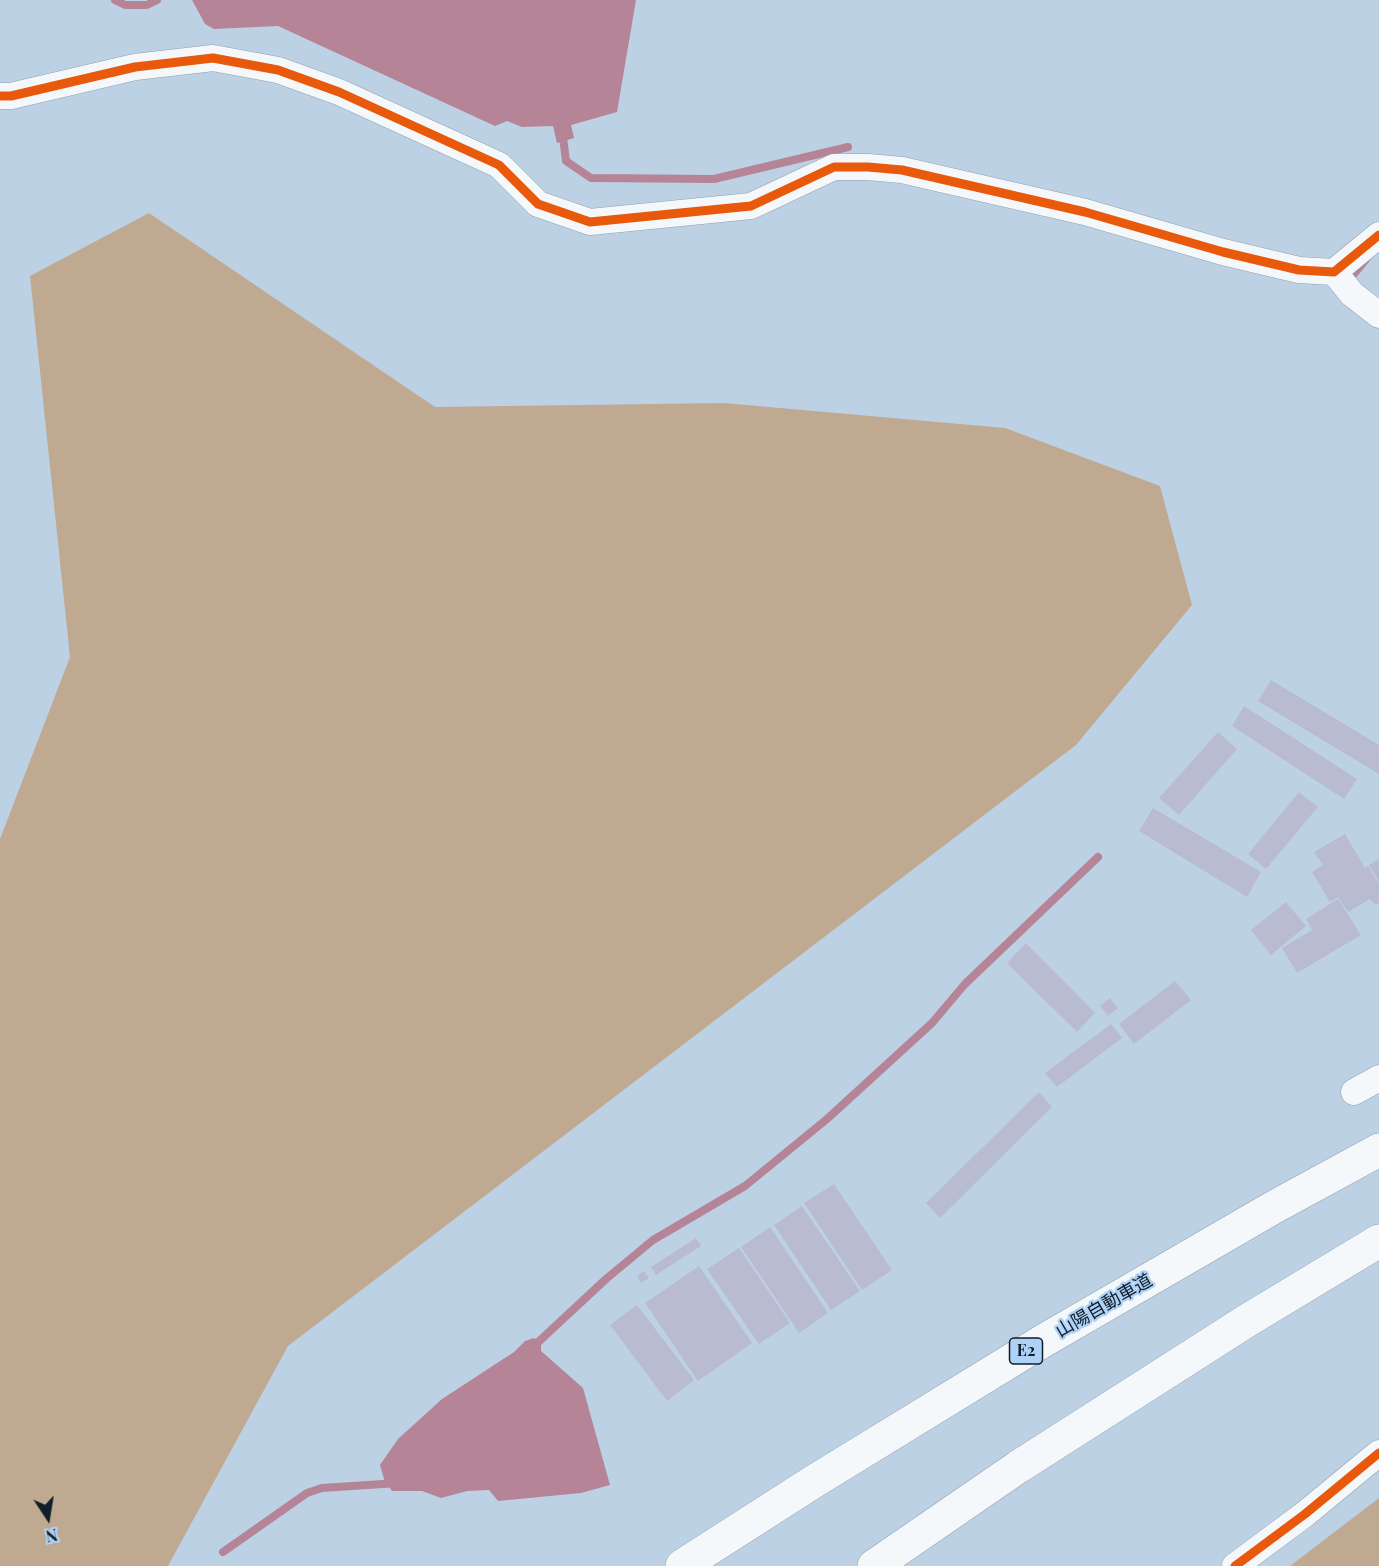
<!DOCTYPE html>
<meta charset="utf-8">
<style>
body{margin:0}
#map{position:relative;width:1379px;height:1566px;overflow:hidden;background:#bdd1e5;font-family:"Playfair Display",serif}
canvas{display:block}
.north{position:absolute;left:18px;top:1488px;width:60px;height:60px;-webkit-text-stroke:4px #add2f5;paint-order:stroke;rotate:168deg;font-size:16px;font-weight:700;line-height:24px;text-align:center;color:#101d2a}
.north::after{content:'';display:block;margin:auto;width:21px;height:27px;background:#101d2a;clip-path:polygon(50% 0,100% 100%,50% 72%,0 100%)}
</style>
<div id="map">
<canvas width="1379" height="1566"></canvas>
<div class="north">N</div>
</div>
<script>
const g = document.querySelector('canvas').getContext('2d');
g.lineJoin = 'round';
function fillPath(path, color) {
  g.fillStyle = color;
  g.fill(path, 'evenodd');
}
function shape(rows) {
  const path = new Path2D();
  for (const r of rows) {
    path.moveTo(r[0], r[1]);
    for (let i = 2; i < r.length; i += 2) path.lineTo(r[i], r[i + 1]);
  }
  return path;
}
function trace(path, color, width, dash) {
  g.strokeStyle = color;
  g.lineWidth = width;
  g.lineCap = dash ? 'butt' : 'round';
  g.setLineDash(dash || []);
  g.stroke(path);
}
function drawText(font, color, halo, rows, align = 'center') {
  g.font = font + ' "Playfair Display","Noto Sans JP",serif';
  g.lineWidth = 4.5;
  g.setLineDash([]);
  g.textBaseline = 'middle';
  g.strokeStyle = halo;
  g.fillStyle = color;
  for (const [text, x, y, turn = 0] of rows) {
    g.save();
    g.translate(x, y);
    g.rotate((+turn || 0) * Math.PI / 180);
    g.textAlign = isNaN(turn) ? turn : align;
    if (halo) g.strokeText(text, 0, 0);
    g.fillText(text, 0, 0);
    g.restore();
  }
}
fillPath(shape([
 [149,213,435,407,724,403,1005,428,1160,486,1192,605,1076,745,288,1346,168,1566,0,1566,0,839,70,657,30,276],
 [1379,1498,1379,1566,1290,1566]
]), '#bfaa91');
fillPath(shape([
 [192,0,636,0,617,112,571,125,574,138,557,143,553,126,522,127,507,121,495,126,278,26,214,29,205,24],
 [534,1338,541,1342,541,1351,583,1388,610,1485,581,1493,498,1501,489,1490,467,1491,441,1498,422,1491,392,1491,384,1479,380,1465,398,1439,442,1399,514,1352,525,1341]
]), '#b58496');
trace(shape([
 [115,0,125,5,147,5,157,0],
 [562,129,566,161,591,178,714,179,848,147],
 [1354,274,1367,258],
 [534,1346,606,1279,653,1240,745,1186,827,1119,932,1023,965,984,1098,857],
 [223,1552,307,1493,322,1488,398,1483]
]), '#b58496', 8);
fillPath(shape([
 [1271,680,1379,745,1379,774,1258,701],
 [1244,706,1357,779,1344,799,1232,726],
 [1218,732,1237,749,1179,815,1159,798],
 [1299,792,1318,807,1266,869,1248,854],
 [1153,808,1261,872,1247,897,1139,831],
 [1345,834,1365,868,1368,866,1379,884,1379,903,1375,905,1370,899,1348,912,1338,897,1330,902,1312,872,1323,865,1314,852],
 [1379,859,1379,882,1369,865],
 [1338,899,1361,935,1297,973,1282,948,1312,930,1306,919],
 [1286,902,1306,926,1271,955,1251,930],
 [1026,943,1095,1013,1077,1032,1007,963],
 [1175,981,1191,1000,1134,1044,1119,1024],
 [1110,998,1118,1008,1108,1016,1100,1006],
 [1111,1024,1122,1038,1057,1087,1045,1073],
 [1039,1092,1052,1107,940,1218,926,1203],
 [834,1184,892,1270,862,1290,804,1203],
 [802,1206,860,1291,831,1310,774,1225],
 [770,1227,828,1313,799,1333,741,1247],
 [696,1238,701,1246,656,1275,651,1267],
 [739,1248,790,1323,759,1344,707,1269],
 [699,1266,752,1343,698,1381,645,1303],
 [644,1271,649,1278,641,1283,637,1276],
 [637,1305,694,1380,667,1401,610,1325]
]), '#b9bbd1');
const minor = shape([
 [0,96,11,96,135,67,213,58,278,70,339,92,499,165,538,204,590,222,751,206,834,167,868,167,902,170,1085,212,1223,252,1299,270,1334,272,1379,235],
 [1334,272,1352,294,1379,315],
 [1354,1092,1379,1078],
 [1235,1566,1305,1514,1379,1453]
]);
const motorway = shape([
 [682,1566,813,1482,1043,1341,1276,1206,1379,1150],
 [874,1566,1018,1467,1248,1320,1379,1241]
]);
trace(minor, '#90a0af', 27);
trace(motorway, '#90a0af', 34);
trace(minor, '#f5f8fb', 26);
trace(motorway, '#f5f8fb', 33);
trace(shape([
 [0,96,11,96,135,67,213,58,278,70,339,92,499,165,538,204,590,222,751,206,834,167,868,167,902,170,1085,212,1223,252,1299,270,1334,272,1379,235],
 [1235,1566,1305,1514,1379,1453]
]), '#e8590c', 9);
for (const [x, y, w] of [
 [1026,1351,33]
]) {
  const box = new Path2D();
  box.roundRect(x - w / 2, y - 13, w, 26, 4.5);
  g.fillStyle = '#add2f5';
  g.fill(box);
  trace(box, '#101d2a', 1.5);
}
drawText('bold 16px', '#101d2a', null, [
 ["E2",1026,1351]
]);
drawText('18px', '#101d2a', '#add2f5', [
 ["山陽自動車道",1104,1306,-30]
]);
</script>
